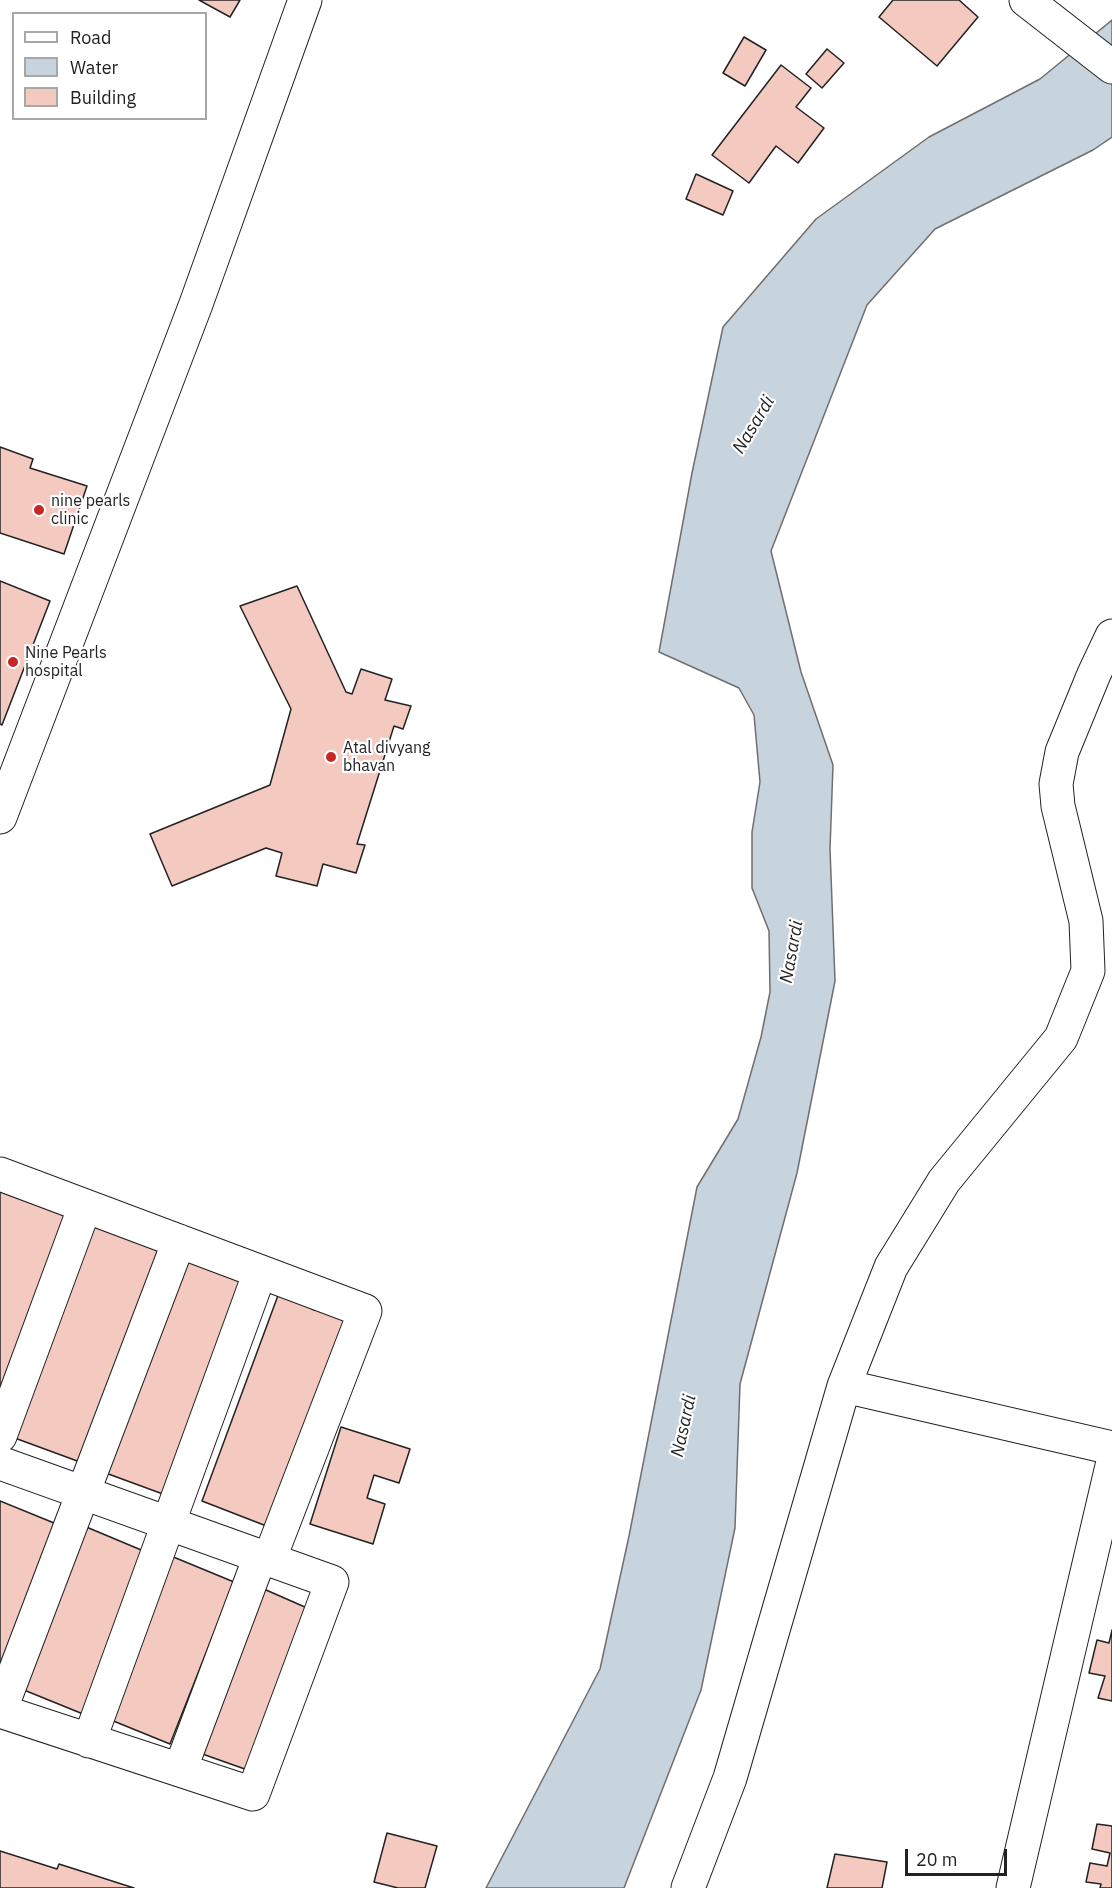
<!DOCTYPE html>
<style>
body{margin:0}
#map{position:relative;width:1112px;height:1888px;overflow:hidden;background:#fff;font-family:"IBM Plex Sans",sans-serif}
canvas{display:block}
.legend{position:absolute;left:12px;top:12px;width:195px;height:108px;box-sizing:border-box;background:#fff;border:2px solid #a7a7a7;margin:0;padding:8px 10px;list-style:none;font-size:18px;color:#222}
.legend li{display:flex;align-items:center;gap:12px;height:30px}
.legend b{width:30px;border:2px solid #a7a7a7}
.scale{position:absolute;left:905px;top:1849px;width:102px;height:27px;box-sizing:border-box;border:3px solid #222;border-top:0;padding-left:8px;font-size:18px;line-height:21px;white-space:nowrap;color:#222;-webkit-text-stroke:4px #fff;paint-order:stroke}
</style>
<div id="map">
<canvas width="1112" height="1888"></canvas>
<ul class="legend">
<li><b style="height:8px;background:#fff"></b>Road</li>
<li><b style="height:16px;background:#c7d3dd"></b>Water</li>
<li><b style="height:16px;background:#f3c9c0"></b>Building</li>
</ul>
<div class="scale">20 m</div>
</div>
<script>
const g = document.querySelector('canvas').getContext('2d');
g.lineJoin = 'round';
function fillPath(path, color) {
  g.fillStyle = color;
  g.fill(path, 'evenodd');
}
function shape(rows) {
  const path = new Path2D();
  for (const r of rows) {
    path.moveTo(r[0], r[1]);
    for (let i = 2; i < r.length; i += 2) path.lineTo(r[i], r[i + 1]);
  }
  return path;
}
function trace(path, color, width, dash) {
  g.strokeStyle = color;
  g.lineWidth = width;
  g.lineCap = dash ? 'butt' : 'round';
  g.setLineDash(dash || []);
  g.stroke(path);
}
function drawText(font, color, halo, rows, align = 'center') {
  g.font = font + ' "IBM Plex Sans",sans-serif';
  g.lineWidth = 4.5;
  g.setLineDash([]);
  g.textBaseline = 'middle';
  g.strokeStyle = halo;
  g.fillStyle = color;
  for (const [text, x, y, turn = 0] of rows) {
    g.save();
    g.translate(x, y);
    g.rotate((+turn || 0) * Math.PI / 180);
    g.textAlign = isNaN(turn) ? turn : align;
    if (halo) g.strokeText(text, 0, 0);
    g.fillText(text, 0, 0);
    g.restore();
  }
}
const water = shape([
 [1112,20,1112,137,1093,150,935,229,867,305,771,551,801,672,833,765,830,849,835,981,797,1173,740,1384,735,1528,701,1690,624,1888,486,1888,600,1669,629,1536,697,1187,738,1119,761,1037,770,992,769,931,752,888,752,832,760,782,754,715,739,688,659,652,692,473,723,327,816,219,929,137,1040,79,1112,20]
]);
fillPath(water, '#c7d3dd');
trace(water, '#6f6f6f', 1.5);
const building = shape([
 [199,0,240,0,230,17,199,0],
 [893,0,959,0,978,17,937,66,879,17,893,0],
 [744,37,766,50,745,86,723,73,744,37],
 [827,49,844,63,822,88,806,74,827,49],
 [781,65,811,88,796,107,824,128,798,163,776,146,749,183,712,155,781,65],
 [696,174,733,191,723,215,686,199,696,174],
 [0,447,33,459,30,468,87,486,64,554,0,533,0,447],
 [0,581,50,601,2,725,0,724,0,581],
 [297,586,346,692,352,694,361,669,392,679,385,700,411,706,403,729,394,726,357,844,365,845,356,873,323,864,317,886,276,876,282,853,266,848,172,886,150,834,270,785,291,709,240,606,297,586],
 [0,1188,66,1213,0,1390,0,1188],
 [91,1224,159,1250,80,1462,12,1437,91,1224],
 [182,1259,249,1285,171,1497,103,1472,182,1259],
 [280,1290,314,1310,348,1314,269,1527,202,1501,280,1290],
 [341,1427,410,1449,399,1483,374,1475,367,1498,385,1504,373,1544,310,1524,341,1427],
 [0,1501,59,1525,0,1673,0,1501],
 [84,1526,146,1552,83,1714,19,1688,84,1526],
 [171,1556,234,1582,170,1744,106,1718,171,1556],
 [257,1586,314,1611,256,1773,194,1751,257,1586],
 [1112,1630,1112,1701,1098,1698,1105,1676,1089,1673,1097,1640,1109,1643,1112,1630],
 [1097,1824,1112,1826,1112,1888,1100,1888,1101,1884,1086,1882,1090,1863,1107,1866,1110,1853,1092,1849,1097,1824],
 [387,1833,437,1846,425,1888,398,1888,374,1882,387,1833],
 [0,1851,57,1869,59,1864,134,1888,0,1888,0,1851],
 [835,1854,887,1862,882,1888,827,1888,835,1854]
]);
fillPath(building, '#f3c9c0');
trace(building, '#222', 1.5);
const minor = shape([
 [1026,0,1112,67],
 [0,817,196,304,305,0],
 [0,1174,365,1311,269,1560],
 [844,1386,1112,1448],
 [0,1436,85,1206],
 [0,1463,332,1582,253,1794,0,1711],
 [0,1711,179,1241],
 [89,1741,260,1272],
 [180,1770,260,1557],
 [688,1888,730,1778,844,1386,891,1267,944,1181,1061,1038,1088,971,1086,921,1058,806,1056,784,1062,752,1094,674,1112,636],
 [1013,1888,1112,1466]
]);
trace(minor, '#222', 35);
trace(minor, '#fff', 33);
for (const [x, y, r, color] of [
 [39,510,6,"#c62828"],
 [13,662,6,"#c62828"],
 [331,757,6,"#c62828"]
]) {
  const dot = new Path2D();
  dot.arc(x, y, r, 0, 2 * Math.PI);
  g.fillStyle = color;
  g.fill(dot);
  trace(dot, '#fff', 2);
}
drawText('16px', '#222', '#fff', [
 ["nine pearls",51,501],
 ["clinic",51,519],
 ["Nine Pearls",25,653],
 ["hospital",25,671],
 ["Atal divyang",343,748],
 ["bhavan",343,766]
], 'left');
drawText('italic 18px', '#222', '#fff', [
 ["Nasardi",754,425,-59],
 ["Nasardi",792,952,-80],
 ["Nasardi",684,1426,-78]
]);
</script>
